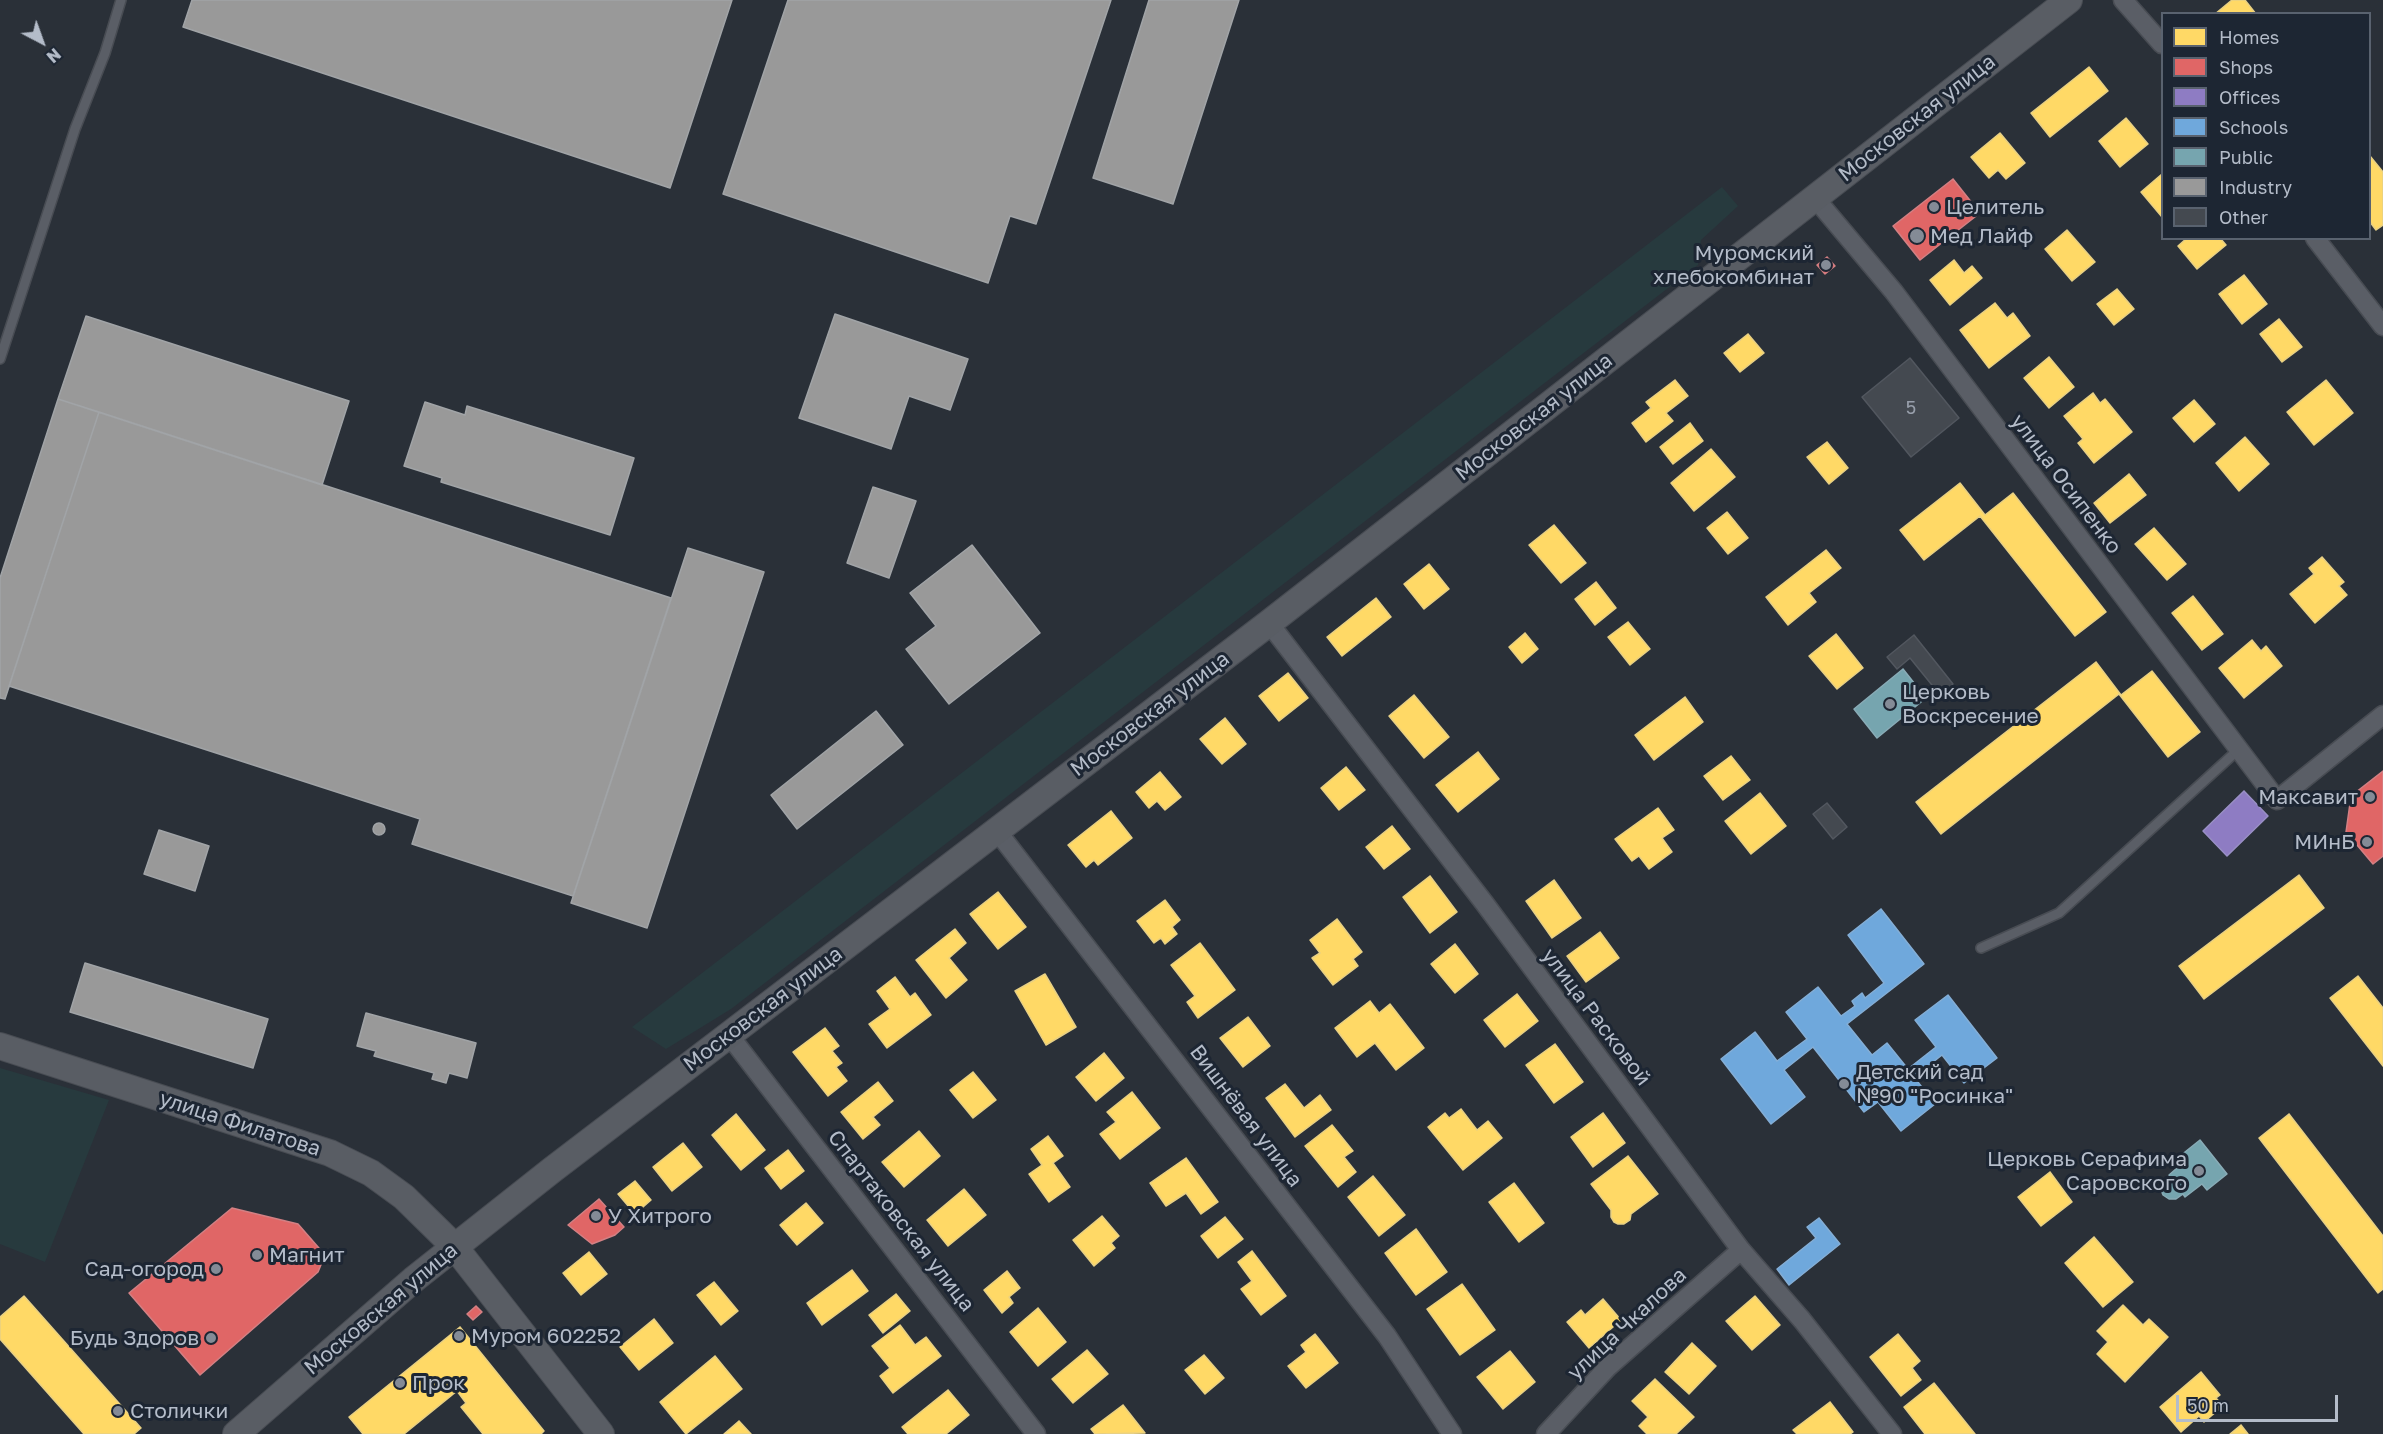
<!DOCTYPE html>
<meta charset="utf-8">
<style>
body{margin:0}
#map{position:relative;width:2383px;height:1434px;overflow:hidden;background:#2a3038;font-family:"Golos Text",sans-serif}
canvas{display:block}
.legend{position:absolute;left:2161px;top:12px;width:210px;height:228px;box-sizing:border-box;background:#1d2633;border:2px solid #59626f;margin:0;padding:8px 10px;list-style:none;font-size:18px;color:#b4bcc9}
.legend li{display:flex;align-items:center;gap:12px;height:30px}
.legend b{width:30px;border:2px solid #59626f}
.north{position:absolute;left:12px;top:12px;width:60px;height:60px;-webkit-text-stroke:4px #1d2633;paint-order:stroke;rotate:139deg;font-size:16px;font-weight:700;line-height:24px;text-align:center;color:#b4bcc9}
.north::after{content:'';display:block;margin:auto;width:21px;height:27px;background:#b4bcc9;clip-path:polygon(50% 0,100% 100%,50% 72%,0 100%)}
.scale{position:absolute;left:2176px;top:1395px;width:162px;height:27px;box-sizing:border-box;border:3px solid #b4bcc9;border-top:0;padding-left:8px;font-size:18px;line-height:21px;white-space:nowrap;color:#b4bcc9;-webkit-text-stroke:4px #1d2633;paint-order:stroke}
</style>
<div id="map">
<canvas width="2383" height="1434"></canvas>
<ul class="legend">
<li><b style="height:16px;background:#ffd966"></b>Homes</li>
<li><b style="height:16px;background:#e06666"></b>Shops</li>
<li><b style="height:16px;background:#8e7cc3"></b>Offices</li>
<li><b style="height:16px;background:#6fa8dc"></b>Schools</li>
<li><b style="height:16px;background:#76a5af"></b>Public</li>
<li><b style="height:16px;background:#999"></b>Industry</li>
<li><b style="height:16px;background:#444950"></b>Other</li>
</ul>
<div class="north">N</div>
<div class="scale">50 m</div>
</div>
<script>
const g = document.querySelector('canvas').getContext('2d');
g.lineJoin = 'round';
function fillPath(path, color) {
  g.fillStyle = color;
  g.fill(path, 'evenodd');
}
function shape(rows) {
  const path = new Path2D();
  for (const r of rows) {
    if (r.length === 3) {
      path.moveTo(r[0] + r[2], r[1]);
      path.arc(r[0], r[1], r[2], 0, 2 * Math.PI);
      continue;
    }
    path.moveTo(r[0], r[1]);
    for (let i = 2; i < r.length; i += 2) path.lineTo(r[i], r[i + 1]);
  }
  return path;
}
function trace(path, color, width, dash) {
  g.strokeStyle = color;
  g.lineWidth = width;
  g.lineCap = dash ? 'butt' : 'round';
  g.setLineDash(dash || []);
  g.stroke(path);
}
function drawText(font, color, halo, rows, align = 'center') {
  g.font = font + ' "Golos Text",sans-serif';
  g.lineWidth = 6;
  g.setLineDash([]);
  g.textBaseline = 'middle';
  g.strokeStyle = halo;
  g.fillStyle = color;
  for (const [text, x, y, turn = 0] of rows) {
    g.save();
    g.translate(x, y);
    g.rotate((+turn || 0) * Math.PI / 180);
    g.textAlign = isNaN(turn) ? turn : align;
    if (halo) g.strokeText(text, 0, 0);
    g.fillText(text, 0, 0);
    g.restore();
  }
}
fillPath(shape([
 [1722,187,1738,206,1701,240,1698,265,731,1009,666,1049,632,1027],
 [0,1068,109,1100,45,1262,0,1244]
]), '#273a3e');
const homes = shape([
 [2232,0,2245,0,2256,14,2215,14,2232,0],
 [2089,67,2108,91,2050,137,2031,113,2089,67],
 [2126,118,2148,144,2120,167,2099,141,2126,118],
 [2000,133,2025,163,2006,179,1998,170,1989,178,1971,157,2000,133],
 [2370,156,2383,172,2383,225,2376,230,2370,222,2370,156],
 [2162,174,2162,217,2141,192,2162,174],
 [2067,230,2095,262,2072,281,2045,249,2067,230],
 [2187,238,2220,238,2226,245,2197,269,2178,246,2187,238],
 [1954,260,1964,273,1972,266,1982,278,1950,305,1930,280,1954,260],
 [2244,275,2267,304,2242,324,2219,294,2244,275],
 [2117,289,2134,309,2114,325,2097,304,2117,289],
 [1995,303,2007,318,2013,313,2030,336,1989,368,1960,330,1995,303],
 [2279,319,2302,347,2282,362,2260,334,2279,319],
 [1748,334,1764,353,1740,372,1724,353,1748,334],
 [2049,357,2074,387,2049,408,2024,378,2049,357],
 [1675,380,1688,396,1666,413,1673,421,1646,442,1632,423,1651,408,1646,402,1675,380],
 [2326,380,2353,413,2314,445,2287,412,2326,380],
 [2093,393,2100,403,2105,399,2132,432,2094,463,2078,443,2083,439,2064,416,2093,393],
 [2194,400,2215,424,2194,442,2173,418,2194,400],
 [1690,423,1703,441,1673,464,1660,447,1690,423],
 [2245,437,2269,464,2239,491,2216,463,2245,437],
 [1827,442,1848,468,1829,484,1807,457,1827,442],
 [1711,449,1735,477,1694,511,1671,483,1711,449],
 [2129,474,2146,495,2110,523,2094,503,2129,474],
 [1960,483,1985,515,2013,493,2106,612,2075,636,1980,516,1924,560,1900,530,1960,483],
 [1727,512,1748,538,1728,554,1707,528,1727,512],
 [1554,525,1586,563,1561,583,1529,545,1554,525],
 [2154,528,2186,564,2167,580,2135,544,2154,528],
 [1826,550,1841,568,1809,593,1816,602,1788,625,1766,597,1826,550],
 [2322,557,2344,582,2339,586,2347,595,2315,623,2290,594,2314,574,2309,568,2322,557],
 [1429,564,1449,589,1424,609,1404,584,1429,564],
 [1596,582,1616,608,1595,625,1575,599,1596,582],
 [2193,596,2223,634,2202,650,2172,613,2193,596],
 [1376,598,1391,617,1342,656,1327,637,1376,598],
 [1628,622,1650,649,1630,665,1608,637,1628,622],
 [1525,633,1538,649,1522,663,1509,647,1525,633],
 [1836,634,1863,668,1837,689,1809,656,1836,634],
 [2252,640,2261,651,2266,646,2282,666,2244,698,2219,668,2252,640],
 [2096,662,2121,695,2152,671,2200,732,2168,757,2119,694,1941,834,1916,802,2096,662],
 [1288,673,1308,698,1279,721,1259,696,1288,673],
 [1414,695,1449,737,1424,758,1389,716,1414,695],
 [1685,697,1703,722,1654,760,1635,735,1685,697],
 [1225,718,1246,744,1222,764,1200,739,1225,718],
 [1478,752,1499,779,1458,812,1436,785,1478,752],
 [1731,756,1750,780,1723,800,1704,776,1731,756],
 [1346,767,1365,790,1339,810,1321,788,1346,767],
 [1160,772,1181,797,1165,810,1157,801,1149,808,1136,792,1160,772],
 [1760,793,1786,826,1751,854,1725,821,1760,793],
 [1658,808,1674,830,1662,838,1672,852,1649,869,1639,856,1632,861,1615,839,1658,808],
 [1111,811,1132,838,1098,865,1094,860,1086,867,1068,845,1111,811],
 [1392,826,1410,849,1384,869,1366,847,1392,826],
 [2299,875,2324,908,2204,999,2179,966,2299,875],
 [1430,876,1457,912,1430,933,1403,897,1430,876],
 [1554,880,1581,918,1552,938,1526,901,1554,880],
 [998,892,1026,927,998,949,970,914,998,892],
 [1165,900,1180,920,1172,927,1177,934,1165,944,1161,938,1154,943,1137,921,1165,900],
 [1337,919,1362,952,1353,959,1358,966,1333,985,1312,958,1320,953,1310,940,1337,919],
 [955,929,966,943,949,958,967,980,946,998,916,960,955,929],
 [1600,932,1619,958,1586,982,1567,956,1600,932],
 [1200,943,1235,990,1198,1018,1187,1002,1195,996,1171,965,1200,943],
 [1455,944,1478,974,1455,993,1431,964,1455,944],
 [1045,974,1076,1027,1046,1045,1015,991,1045,974],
 [2358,976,2383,1008,2383,1066,2330,998,2358,976],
 [895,977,910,997,915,993,931,1015,887,1048,869,1024,890,1009,877,991,895,977],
 [1517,994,1538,1021,1505,1047,1484,1020,1517,994],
 [1370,1001,1379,1013,1390,1004,1424,1048,1396,1070,1375,1043,1357,1057,1335,1028,1370,1001],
 [1248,1017,1270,1046,1243,1067,1220,1038,1248,1017],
 [825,1028,839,1046,832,1051,842,1063,836,1067,847,1081,828,1096,793,1052,825,1028],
 [1555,1044,1583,1082,1554,1103,1526,1065,1555,1044],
 [1104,1053,1124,1078,1096,1101,1076,1077,1104,1053],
 [973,1072,996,1100,973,1118,950,1090,973,1072],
 [878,1082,893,1101,873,1117,880,1125,863,1139,841,1112,878,1082],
 [1285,1084,1304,1108,1320,1095,1331,1110,1295,1137,1266,1098,1285,1084],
 [1132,1092,1160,1128,1120,1159,1100,1134,1116,1122,1107,1112,1132,1092],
 [1461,1109,1477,1130,1488,1121,1502,1138,1463,1170,1428,1127,1445,1113,1449,1118,1461,1109],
 [1603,1113,1625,1143,1593,1167,1571,1137,1603,1113],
 [736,1114,765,1150,741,1170,712,1135,736,1114],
 [2289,1114,2383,1236,2383,1289,2378,1293,2259,1138,2289,1114],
 [1332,1125,1353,1151,1344,1157,1356,1172,1338,1187,1305,1146,1332,1125],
 [919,1131,940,1156,904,1187,882,1162,919,1131],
 [1048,1136,1063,1156,1053,1163,1070,1187,1049,1202,1029,1174,1042,1165,1031,1149,1048,1136],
 [683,1143,702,1167,672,1191,653,1167,683,1143],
 [788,1150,804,1171,781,1189,765,1168,788,1150],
 [1628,1156,1658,1194,1631,1214,1630,1220,1624,1224,1618,1224,1614,1222,1611,1217,1611,1210,1591,1184,1628,1156],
 [1186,1158,1218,1202,1201,1214,1186,1193,1166,1206,1150,1183,1186,1158],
 [2050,1172,2072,1202,2041,1226,2018,1197,2050,1172],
 [1373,1176,1405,1215,1379,1236,1348,1197,1373,1176],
 [635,1181,651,1200,635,1214,618,1194,635,1181],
 [1514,1183,1544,1223,1519,1242,1489,1202,1514,1183],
 [964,1189,986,1215,948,1246,927,1220,964,1189],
 [806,1203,823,1223,797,1245,780,1225,806,1203],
 [1102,1216,1119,1236,1111,1243,1115,1248,1094,1266,1073,1240,1102,1216],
 [1225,1217,1243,1239,1218,1258,1201,1236,1225,1217],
 [1416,1229,1447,1272,1416,1295,1385,1253,1416,1229],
 [2094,1237,2133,1282,2103,1307,2065,1263,2094,1237],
 [1252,1251,1286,1296,1261,1315,1241,1289,1252,1281,1238,1262,1252,1251],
 [589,1252,607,1274,581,1295,563,1273,589,1252],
 [852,1270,868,1291,822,1325,807,1303,852,1270],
 [1007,1271,1020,1288,1009,1297,1013,1303,1002,1313,984,1290,1007,1271],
 [714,1282,738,1311,721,1325,697,1295,714,1282],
 [1462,1284,1495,1330,1460,1355,1427,1309,1462,1284],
 [896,1294,910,1311,883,1333,869,1315,896,1294],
 [24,1296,141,1428,134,1434,84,1434,0,1339,0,1317,24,1296],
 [1755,1296,1780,1325,1752,1350,1726,1321,1755,1296],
 [1603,1299,1621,1320,1589,1348,1567,1322,1581,1310,1585,1315,1603,1299],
 [2123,1305,2143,1325,2149,1319,2168,1337,2125,1382,2097,1354,2108,1342,2097,1331,2123,1305],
 [1038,1308,1066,1342,1038,1366,1010,1332,1038,1308],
 [654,1319,673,1343,639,1370,620,1347,654,1319],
 [900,1325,915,1345,926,1337,941,1356,893,1393,880,1376,890,1368,872,1346,900,1325],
 [460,1327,544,1431,541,1434,483,1434,461,1407,466,1403,457,1391,404,1434,363,1434,349,1417,460,1327],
 [1315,1334,1338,1363,1306,1388,1288,1366,1306,1352,1301,1345,1315,1334],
 [1898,1334,1920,1361,1912,1368,1921,1380,1901,1396,1870,1357,1898,1334],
 [1692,1343,1716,1366,1689,1394,1665,1372,1692,1343],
 [1087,1350,1108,1374,1073,1403,1052,1379,1087,1350],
 [1510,1351,1535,1382,1503,1409,1477,1377,1510,1351],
 [1204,1355,1224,1378,1205,1394,1185,1370,1204,1355],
 [715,1356,742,1389,686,1434,660,1402,715,1356],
 [2201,1372,2220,1395,2216,1398,2223,1406,2204,1422,2199,1416,2181,1432,2160,1407,2201,1372],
 [1655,1379,1694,1417,1676,1434,1647,1434,1639,1426,1648,1417,1632,1401,1655,1379],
 [1934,1383,1975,1434,1925,1434,1904,1407,1934,1383],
 [948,1390,969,1415,946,1434,908,1434,902,1427,948,1390],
 [1830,1402,1853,1432,1850,1434,1797,1434,1793,1430,1830,1402],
 [1123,1405,1145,1433,1095,1434,1091,1429,1123,1405],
 [739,1421,751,1434,724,1434,739,1421],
 [2241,1425,2248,1434,2230,1434,2241,1425]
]);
fillPath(homes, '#ffd966');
trace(homes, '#e8d084', 1.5);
const shops = shape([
 [1953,179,1980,213,1920,260,1893,226,1953,179],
 [1827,257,1835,266,1825,274,1817,265,1827,257],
 [2383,771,2383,856,2373,864,2346,832,2351,796,2383,771],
 [599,1199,624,1227,615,1235,592,1244,568,1225,599,1199],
 [232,1208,298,1224,325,1255,318,1272,200,1375,129,1293,232,1208],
 [476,1306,482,1312,473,1320,467,1314,476,1306]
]);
fillPath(shops, '#e06666');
trace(shops, '#d38084', 1.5);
const offices = shape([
 [2244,791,2268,816,2227,856,2203,831,2244,791]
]);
fillPath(offices, '#8e7cc3');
trace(offices, '#998fc5', 1.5);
const schools = shape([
 [1881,909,1924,964,1847,1024,1872,1055,1887,1043,1908,1069,1936,1047,1915,1020,1948,995,1997,1058,1964,1083,1942,1055,1914,1077,1935,1104,1901,1131,1878,1102,1864,1112,1813,1047,1784,1070,1805,1097,1771,1124,1721,1059,1755,1032,1777,1061,1807,1039,1786,1012,1818,987,1841,1016,1855,1006,1852,1001,1862,993,1865,998,1884,983,1848,935,1881,909],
 [1819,1218,1840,1244,1789,1285,1777,1269,1816,1238,1807,1227,1819,1218]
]);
fillPath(schools, '#6fa8dc');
trace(schools, '#84aed6', 1.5);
const public = shape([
 [1903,669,1926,698,1877,738,1854,709,1903,669],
 [2200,1140,2227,1174,2207,1190,2202,1184,2185,1197,2183,1194,2176,1199,2169,1199,2163,1195,2161,1190,2163,1183,2170,1177,2169,1175,2184,1162,2180,1156,2200,1140]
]);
fillPath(public, '#76a5af');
trace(public, '#89acb7', 1.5);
const industry = shape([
 [192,0,732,0,670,188,183,27,192,0],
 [788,0,1111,0,1036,224,1010,216,988,283,723,194,788,0],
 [1149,0,1239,0,1173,204,1093,178,1149,0],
 [835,314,968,359,950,410,909,396,891,449,799,418,835,314],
 [86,316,349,401,322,485,58,399,86,316],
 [58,399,99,412,5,699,0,698,0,578,58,399],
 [425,402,465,415,467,406,634,458,610,535,441,482,442,478,404,466,425,402],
 [99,412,671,598,573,896,412,844,420,819,9,686,99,412],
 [873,487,916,501,889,578,847,563,873,487],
 [972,545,1040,633,949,704,906,649,936,626,910,593,972,545],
 [688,548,764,572,647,928,571,903,688,548],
 [876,711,903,745,797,829,771,795,876,711],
 [379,829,6],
 [159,830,209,846,195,891,144,874,159,830],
 [85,963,268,1019,253,1068,70,1012,85,963],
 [366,1013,476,1043,467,1078,449,1073,446,1083,432,1079,434,1073,374,1056,376,1051,357,1046,366,1013]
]);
fillPath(industry, '#999');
trace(industry, '#a1a4a7', 1.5);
const building = shape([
 [1910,358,1959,418,1911,457,1862,397,1910,358],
 [1914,635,1953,684,1940,695,1910,658,1897,669,1887,657,1914,635],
 [1827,803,1847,827,1833,839,1813,814,1827,803]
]);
fillPath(building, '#444950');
trace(building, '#52575f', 1.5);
const lane = shape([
 [0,359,75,129,105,53,121,0],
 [1981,948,2059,913,2238,750]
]);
const street = shape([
 [2123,0,2162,44],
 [1815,198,1894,292,2277,800,2383,715],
 [2315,238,2383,326],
 [1269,623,1485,904,1741,1250,1802,1320,1892,1434],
 [997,831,1387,1336,1452,1434],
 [729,1035,1036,1434],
 [1546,1434,1608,1367,1741,1250]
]);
const secondary = shape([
 [0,1046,330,1153,371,1173,404,1197,454,1246,601,1434],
 [236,1434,413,1280,552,1170,1269,623,2069,0]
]);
trace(lane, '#484c53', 12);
trace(street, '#484c53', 21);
trace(secondary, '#484c53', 28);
trace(lane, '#5a5e66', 9);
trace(street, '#5a5e66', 18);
trace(secondary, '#595d64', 26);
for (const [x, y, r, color] of [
 [1934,207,6,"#848b96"],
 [1917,236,8,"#848b96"],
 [1826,265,6,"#848b96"],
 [1890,704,6,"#848b96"],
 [2370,797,6,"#848b96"],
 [2367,842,6,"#848b96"],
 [1844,1084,6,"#848b96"],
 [2199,1171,6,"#848b96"],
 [596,1216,6,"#848b96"],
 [257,1255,6,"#848b96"],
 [216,1269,6,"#848b96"],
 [459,1336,6,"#848b96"],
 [211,1338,6,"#848b96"],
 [400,1383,6,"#848b96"],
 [118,1411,6,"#848b96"]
]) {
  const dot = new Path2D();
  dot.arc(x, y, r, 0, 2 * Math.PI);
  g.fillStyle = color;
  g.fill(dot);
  trace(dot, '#1d2633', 2);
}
drawText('18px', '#989fab', null, [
 ["5",1911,408]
]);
drawText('21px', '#b4bcc9', '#1d2633', [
 ["Московская улица",1917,118,-38],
 ["Московская улица",1534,417,-38],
 ["улица Осипенко",2066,484,53],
 ["Московская улица",1150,714,-37],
 ["Московская улица",763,1009,-37],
 ["улица Расковой",1596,1017,53],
 ["Вишнёвая улица",1246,1116,53],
 ["улица Филатова",240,1124,18],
 ["Спартаковская улица",901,1221,52],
 ["Московская улица",381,1309,-40],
 ["улица Чкалова",1627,1324,-43]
]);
drawText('21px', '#b4bcc9', '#1d2633', [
 ["Целитель",1946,207],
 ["Мед Лайф",1930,236],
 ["Муромский",1814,253,"right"],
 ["хлебокомбинат",1814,277,"right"],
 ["Церковь",1902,692],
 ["Воскресение",1902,716],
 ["Максавит",2358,797,"right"],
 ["МИнБ",2355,842,"right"],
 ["Детский сад",1856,1072],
 ["№90 \"Росинка\"",1856,1096],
 ["Церковь Серафима",2187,1159,"right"],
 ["Саровского",2187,1183,"right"],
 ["У Хитрого",608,1216],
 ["Магнит",269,1255],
 ["Сад-огород",204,1269,"right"],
 ["Муром 602252",471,1336],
 ["Будь Здоров",199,1338,"right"],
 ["Прок",412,1383],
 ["Столички",130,1411]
], 'left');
</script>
